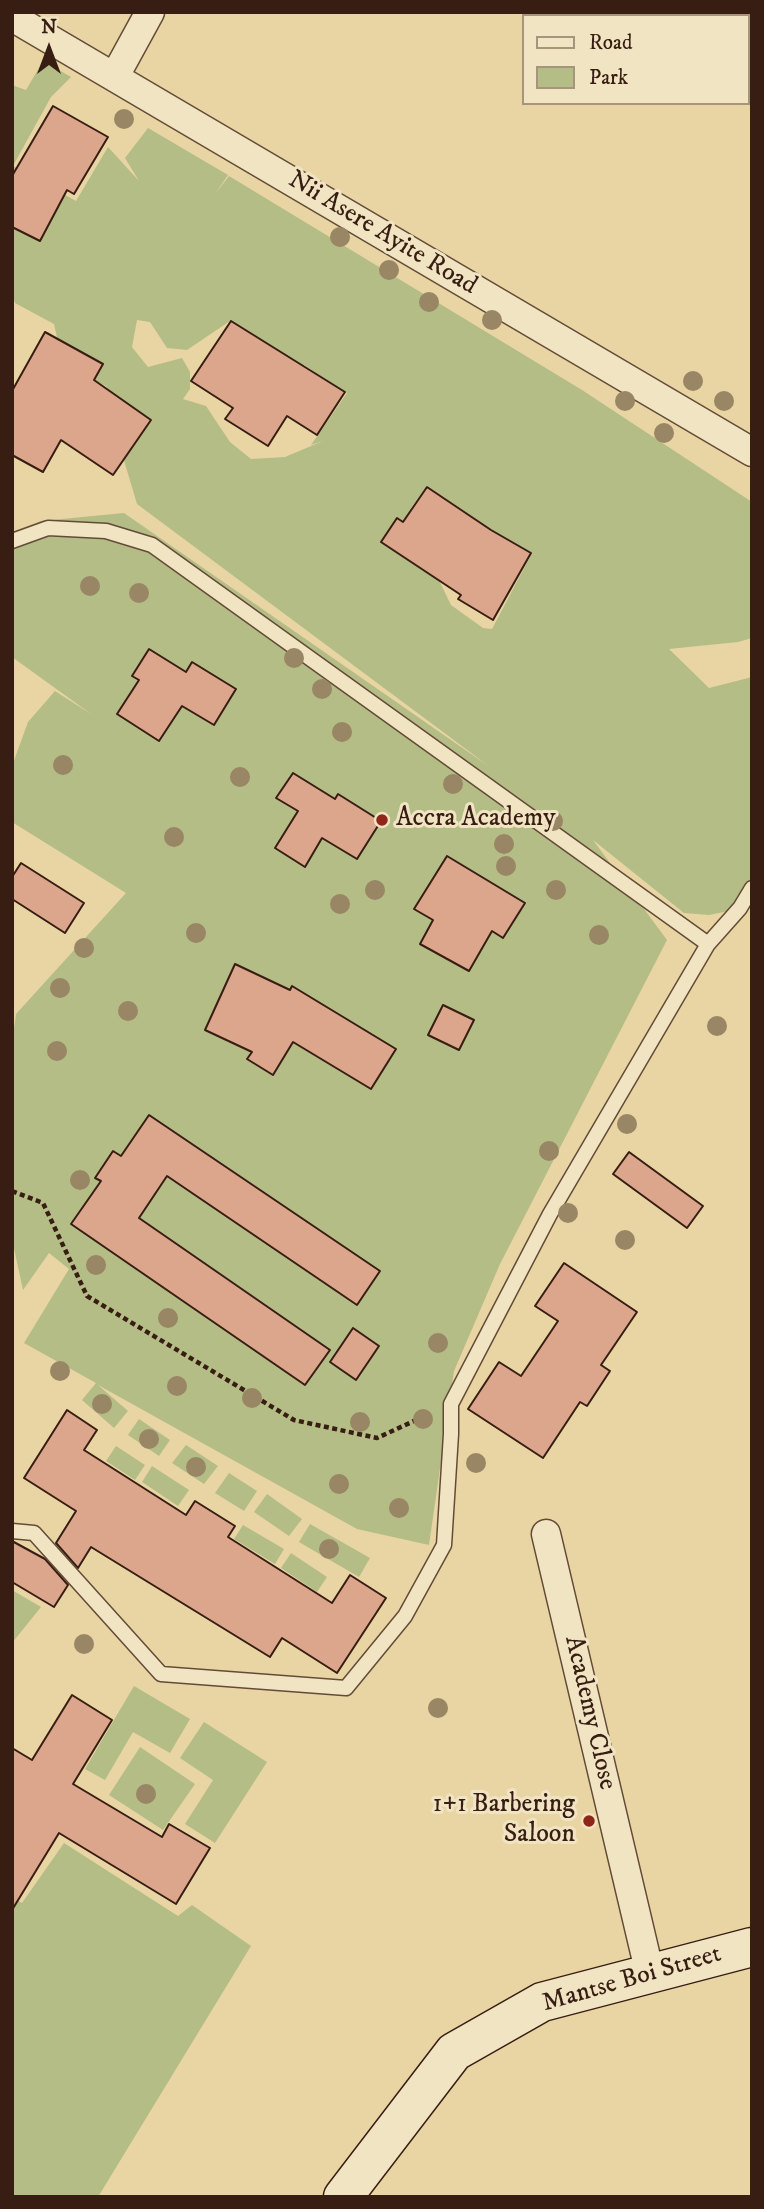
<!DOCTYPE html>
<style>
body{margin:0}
#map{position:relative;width:764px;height:2209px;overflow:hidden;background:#e8d5a3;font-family:"IM FELL DW Pica",serif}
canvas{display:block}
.frame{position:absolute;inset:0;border:14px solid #381d13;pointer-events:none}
.legend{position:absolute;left:522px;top:14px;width:228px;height:91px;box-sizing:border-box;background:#f0e4c3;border:2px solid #a6947d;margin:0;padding:9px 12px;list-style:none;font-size:21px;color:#381d13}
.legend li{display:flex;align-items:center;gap:14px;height:35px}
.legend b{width:35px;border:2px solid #a6947d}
.north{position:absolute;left:14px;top:14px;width:70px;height:70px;-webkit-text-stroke:5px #f0e4c3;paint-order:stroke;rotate:0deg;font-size:19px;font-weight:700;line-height:28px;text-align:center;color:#381d13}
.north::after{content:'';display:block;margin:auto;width:24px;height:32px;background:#381d13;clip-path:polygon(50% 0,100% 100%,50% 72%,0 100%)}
</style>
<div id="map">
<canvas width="764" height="2209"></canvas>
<div class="frame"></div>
<ul class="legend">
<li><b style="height:9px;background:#f0e4c3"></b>Road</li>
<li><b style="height:19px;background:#b4bd86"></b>Park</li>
</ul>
<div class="north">N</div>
</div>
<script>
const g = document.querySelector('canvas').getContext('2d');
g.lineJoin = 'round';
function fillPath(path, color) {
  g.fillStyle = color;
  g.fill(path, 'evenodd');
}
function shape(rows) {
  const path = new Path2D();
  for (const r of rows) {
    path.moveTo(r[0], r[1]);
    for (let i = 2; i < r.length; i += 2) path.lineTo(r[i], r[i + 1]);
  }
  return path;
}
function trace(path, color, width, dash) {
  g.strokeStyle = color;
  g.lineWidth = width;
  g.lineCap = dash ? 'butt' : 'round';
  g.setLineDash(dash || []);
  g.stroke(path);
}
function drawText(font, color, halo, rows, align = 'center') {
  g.font = font + ' "IM FELL DW Pica",serif';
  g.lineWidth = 6;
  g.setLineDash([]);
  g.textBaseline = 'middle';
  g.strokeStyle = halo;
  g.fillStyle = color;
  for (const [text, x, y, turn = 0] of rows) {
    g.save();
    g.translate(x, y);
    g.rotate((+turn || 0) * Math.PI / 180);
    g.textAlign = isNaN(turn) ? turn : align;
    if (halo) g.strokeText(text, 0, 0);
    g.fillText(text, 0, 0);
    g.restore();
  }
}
fillPath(shape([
 [43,61,71,77,51,97,13,166,76,201,108,147,139,181,125,158,148,128,228,175,215,194,229,176,582,390,752,502,752,638,738,642,669,649,709,688,752,677,752,876,729,911,709,915,684,913,593,840,667,940,500,1264,454,1371,429,1545,357,1529,98,1385,128,1411,114,1428,82,1400,96,1383,24,1343,69,1269,49,1253,23,1290,12,1239,12,1043,16,1014,126,893,12,822,12,766,28,722,55,691,91,714,12,657,12,532,41,521,124,513,490,767,137,504,120,447,130,422,106,386,82,375,61,356,54,324,15,303,12,295,12,85,26,90],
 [137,320,150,322,167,348,187,350,230,321,287,356,272,379,282,400,304,365,347,393,311,445,323,441,285,457,251,459,230,442,206,406,183,399,190,389,190,372,182,358,148,367,132,347],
 [427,486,476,519,474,523,491,534,494,531,532,553,492,629,483,628,451,605,437,576,397,530,399,518,416,530,424,517,411,508],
 [139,1419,170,1440,159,1456,128,1435],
 [186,1445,218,1466,204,1484,172,1463],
 [116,1446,145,1465,135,1480,106,1461],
 [152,1466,189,1490,178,1506,142,1482],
 [229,1473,257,1491,244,1511,215,1493],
 [267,1494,302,1519,289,1536,254,1512],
 [310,1524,370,1558,359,1577,299,1542],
 [243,1525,284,1549,275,1564,234,1539],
 [291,1553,327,1577,317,1592,281,1568],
 [12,1590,41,1607,12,1643],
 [134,1686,190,1719,170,1753,133,1732,105,1780,85,1769],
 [204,1722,267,1762,215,1843,185,1824,213,1780,180,1758],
 [140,1747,195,1784,163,1830,109,1795],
 [64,1843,178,1916,192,1905,251,1946,98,2197,12,2197,12,1897,22,1903]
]), '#b4bd86');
const building = shape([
 [53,106,108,137,74,194,67,190,40,241,12,227,12,176,53,106],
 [231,321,345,392,317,435,287,416,268,446,225,419,233,408,191,381,231,321],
 [45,332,103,364,94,380,151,420,113,475,61,440,43,472,12,455,12,391,45,332],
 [427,487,491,530,531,553,493,620,458,599,461,595,381,542,397,518,403,522,427,487],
 [149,649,186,672,192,662,236,689,214,725,182,706,159,741,117,714,139,680,132,676,149,649],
 [293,773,335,799,338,794,381,821,357,859,322,838,305,867,275,848,298,811,276,798,293,773],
 [447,856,525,903,503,938,492,931,469,971,420,944,433,920,414,909,447,856],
 [21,863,84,903,65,933,12,899,12,877,21,863],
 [235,964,290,990,292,986,396,1049,371,1089,293,1042,273,1075,247,1059,252,1052,205,1030,235,964],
 [443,1005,474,1020,459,1050,428,1035,443,1005],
 [149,1115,380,1271,357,1305,167,1176,139,1218,330,1350,305,1385,71,1224,101,1181,95,1178,113,1151,121,1156,149,1115],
 [629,1152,703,1206,687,1228,613,1174,629,1152],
 [564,1263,637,1312,601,1365,610,1371,587,1406,580,1402,543,1458,468,1409,499,1362,521,1376,558,1321,535,1306,564,1263],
 [353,1328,379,1346,356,1380,330,1362,353,1328],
 [67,1410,97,1430,84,1450,186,1515,195,1501,235,1526,228,1537,332,1603,350,1575,386,1598,337,1673,282,1638,270,1657,91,1547,78,1568,56,1543,76,1511,24,1478,67,1410],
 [12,1541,45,1559,68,1585,54,1607,12,1582,12,1541],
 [72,1695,112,1720,73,1784,162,1837,169,1824,210,1848,176,1904,59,1833,12,1910,12,1748,32,1760,72,1695]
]);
fillPath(building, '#dba68b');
trace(building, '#381d13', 2);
const lane = shape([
 [12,541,48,528,106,531,152,545,708,944,740,908,752,888],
 [12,1531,34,1533,161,1674,346,1688,405,1616,444,1545,451,1434,451,1404,550,1214,708,944]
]);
const street = shape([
 [12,17,752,452],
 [115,76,150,12],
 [546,1534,650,1974]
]);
const secondary = shape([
 [343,2197,454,2052,542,2002,752,1947]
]);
trace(lane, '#644b37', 17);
trace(street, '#644b37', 31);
trace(secondary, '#381d13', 41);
trace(shape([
 [12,1191,43,1203,87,1296,294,1420,377,1438,427,1415]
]), '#381d13', 4.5, [5, 3.5]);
trace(lane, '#f0e4c3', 14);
trace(street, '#f0e4c3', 28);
trace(secondary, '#f0e4c3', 38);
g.fillStyle = '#988664';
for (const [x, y] of [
 [124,119],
 [340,237],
 [389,270],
 [429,302],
 [492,320],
 [693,381],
 [625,401],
 [724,401],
 [664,433],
 [90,586],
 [139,593],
 [294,658],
 [322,689],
 [342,732],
 [63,765],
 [240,777],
 [453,784],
 [553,821],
 [174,837],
 [504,844],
 [506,866],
 [375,890],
 [556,890],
 [340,904],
 [196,933],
 [599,935],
 [84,948],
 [60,988],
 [128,1011],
 [717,1026],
 [57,1051],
 [627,1124],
 [549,1151],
 [80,1180],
 [568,1213],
 [625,1240],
 [96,1265],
 [168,1318],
 [438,1343],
 [60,1371],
 [177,1386],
 [252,1398],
 [102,1404],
 [423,1419],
 [360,1422],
 [149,1439],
 [476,1463],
 [196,1467],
 [339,1484],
 [399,1508],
 [329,1549],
 [84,1644],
 [438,1708],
 [146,1794]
]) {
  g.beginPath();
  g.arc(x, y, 10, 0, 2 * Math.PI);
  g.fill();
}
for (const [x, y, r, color] of [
 [382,820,7,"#8f2418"],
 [589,1821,7,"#8f2418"]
]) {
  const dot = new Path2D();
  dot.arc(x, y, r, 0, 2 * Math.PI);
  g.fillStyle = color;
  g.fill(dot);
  trace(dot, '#f0e4c3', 2.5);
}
drawText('26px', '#381d13', '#f0e4c3', [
 ["Nii Asere Ayite Road",382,234,31],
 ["Academy Close",589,1713,77],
 ["Mantse Boi Street",632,1980,-16]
]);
drawText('26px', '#381d13', '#f0e4c3', [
 ["Accra Academy",396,820],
 ["1+1 Barbering",575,1806,"right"],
 ["Saloon",575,1836,"right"]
], 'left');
</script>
